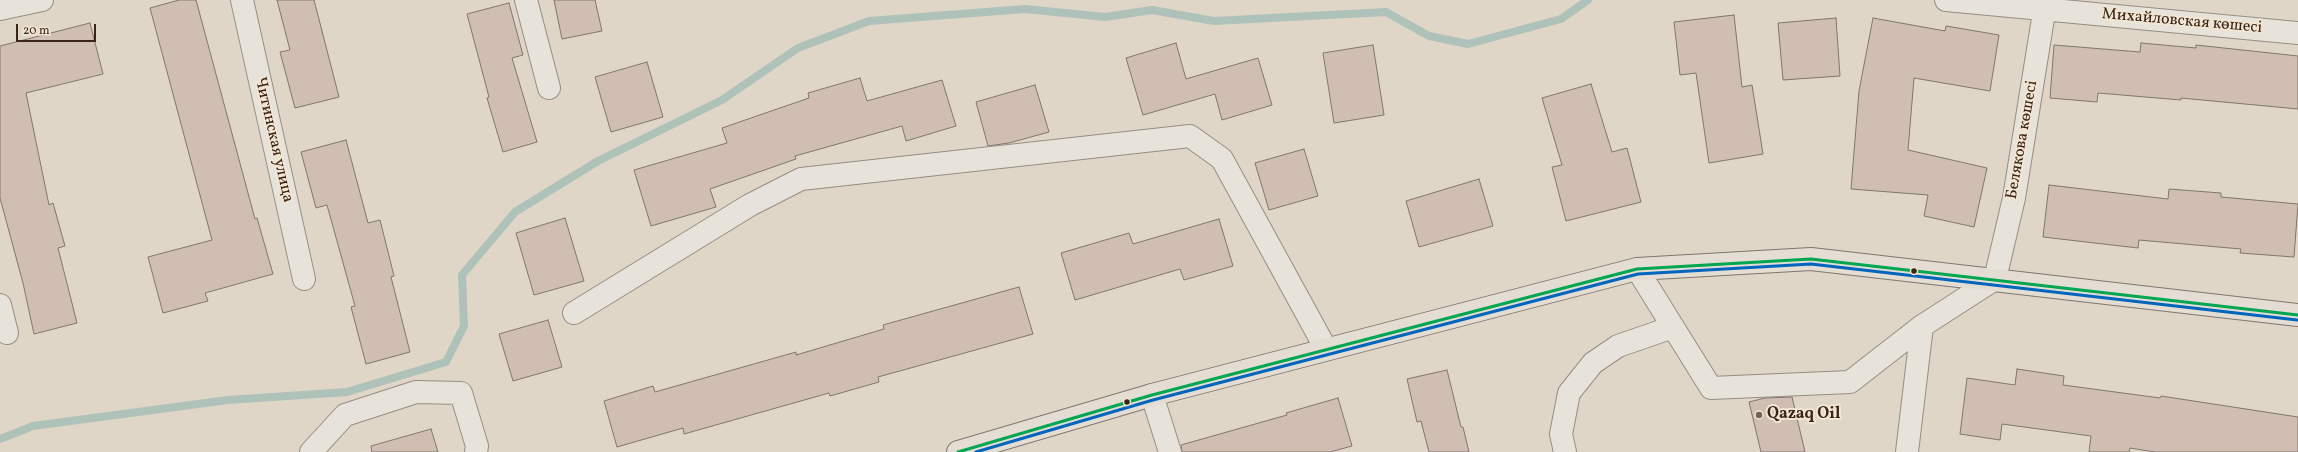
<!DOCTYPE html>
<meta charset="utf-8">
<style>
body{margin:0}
#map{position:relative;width:2298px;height:452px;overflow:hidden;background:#e0d6c8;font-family:Vollkorn,serif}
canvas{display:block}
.scale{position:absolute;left:16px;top:24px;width:80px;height:18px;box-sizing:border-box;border:2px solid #3b2316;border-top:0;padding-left:5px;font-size:12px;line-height:14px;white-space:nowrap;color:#3b2316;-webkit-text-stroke:3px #f1e6d4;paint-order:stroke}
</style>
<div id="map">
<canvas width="2298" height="452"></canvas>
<div class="scale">20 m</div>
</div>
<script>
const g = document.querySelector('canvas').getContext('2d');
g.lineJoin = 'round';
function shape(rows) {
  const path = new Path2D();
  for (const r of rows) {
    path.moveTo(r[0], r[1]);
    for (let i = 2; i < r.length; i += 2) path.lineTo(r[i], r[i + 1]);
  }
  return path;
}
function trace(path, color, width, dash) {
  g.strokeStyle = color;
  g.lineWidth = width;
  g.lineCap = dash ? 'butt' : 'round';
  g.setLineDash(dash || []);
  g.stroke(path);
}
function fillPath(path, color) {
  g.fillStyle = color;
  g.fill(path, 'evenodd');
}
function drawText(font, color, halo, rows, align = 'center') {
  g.font = font + ' Vollkorn,serif';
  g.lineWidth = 4;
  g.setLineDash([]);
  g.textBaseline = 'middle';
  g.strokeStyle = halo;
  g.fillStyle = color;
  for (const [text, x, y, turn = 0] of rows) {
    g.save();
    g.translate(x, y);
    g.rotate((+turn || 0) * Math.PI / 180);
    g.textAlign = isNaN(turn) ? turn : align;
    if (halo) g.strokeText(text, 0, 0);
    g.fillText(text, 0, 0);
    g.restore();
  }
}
trace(shape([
 [0,439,33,426,228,400,347,392,446,362,464,326,462,275,515,212,598,161,722,100,798,48,869,21,1025,9,1105,17,1152,10,1214,21,1386,12,1429,36,1468,44,1561,19,1588,0]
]), '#aec2b9', 8);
const building = shape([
 [179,0,196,0,255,219,257,218,273,274,205,293,208,301,163,313,148,257,212,240,150,8,179,0],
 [277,0,314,0,339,97,295,108,280,52,290,50,277,0],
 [554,0,595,0,602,31,562,39,554,0],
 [509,3,523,55,512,58,537,142,503,152,487,98,489,97,467,14,509,3],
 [1734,15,1742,87,1752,85,1763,154,1709,163,1696,73,1680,75,1674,22,1734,15],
 [1836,18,1840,76,1783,80,1778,23,1836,18],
 [1873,18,1945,31,1946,26,1999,35,1990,91,1914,78,1908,150,1987,168,1974,227,1924,216,1928,195,1851,189,1859,91,1873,18],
 [90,23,103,74,26,93,49,205,53,203,65,246,58,248,77,323,34,334,23,283,0,198,0,46,90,23],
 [1176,43,1186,79,1258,58,1272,105,1222,120,1215,94,1143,115,1126,58,1176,43],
 [2141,43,2196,48,2196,45,2298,56,2298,109,2181,98,2181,100,2098,93,2097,102,2050,98,2054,45,2140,52,2141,43],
 [1373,45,1384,115,1334,123,1323,53,1373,45],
 [647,62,663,117,611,132,595,77,647,62],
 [860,78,867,101,942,80,956,126,906,141,902,126,795,156,796,159,710,189,716,207,651,226,634,170,727,143,722,128,809,98,808,93,860,78],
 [1591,84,1612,152,1627,148,1641,202,1566,221,1552,167,1562,165,1542,98,1591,84],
 [1035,85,1049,132,1009,143,988,146,976,102,1035,85],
 [346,140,368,223,380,220,394,276,391,277,410,352,366,364,351,307,355,306,327,205,316,208,301,152,346,140],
 [1304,149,1318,196,1269,210,1255,163,1304,149],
 [1479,179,1493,226,1419,247,1406,201,1479,179],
 [2049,185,2168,199,2169,189,2221,193,2221,197,2298,204,2294,257,2240,253,2241,249,2139,240,2138,248,2043,237,2049,185],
 [565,218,584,281,534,295,516,233,565,218],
 [1219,219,1233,266,1184,280,1180,269,1075,300,1061,253,1129,233,1133,244,1219,219],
 [1019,287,1033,334,878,377,879,382,830,396,829,393,684,434,683,428,617,447,604,401,653,386,655,392,796,352,796,355,884,329,883,325,1019,287],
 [548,320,562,367,513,381,499,334,548,320],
 [2017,369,2064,376,2063,385,2160,398,2161,396,2298,417,2298,452,2155,452,2130,448,2129,452,2089,452,2091,436,2002,424,2000,440,1960,434,1967,378,2015,385,2017,369],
 [1447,370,1461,427,1463,427,1469,452,1429,452,1421,421,1417,422,1407,379,1447,370],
 [1792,397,1805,452,1761,452,1749,402,1765,398,1792,397],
 [1338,398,1352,446,1330,452,1182,452,1181,445,1287,415,1286,413,1338,398],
 [431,429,438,452,372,452,371,446,431,429]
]);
fillPath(building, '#d0beb3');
trace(building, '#7f766d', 1);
const minor = shape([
 [242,0,304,279],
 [526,0,549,88],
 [1946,0,2298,33],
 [0,9,42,0],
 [1637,269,1711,388,1850,382,1922,326,1995,279,2014,198,2046,0],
 [0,305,7,333],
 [574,313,750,205,801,179,1190,136,1222,159,1326,349],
 [1152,395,1170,452],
 [311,452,345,415,416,392,461,393,477,446,476,452],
 [1565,452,1561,434,1569,393,1593,363,1618,346,1673,327],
 [1907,452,1922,326]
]);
const major = shape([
 [958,452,1152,395,1637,269,1811,259,2298,315]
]);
trace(minor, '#968d84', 24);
trace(major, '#7f766d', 24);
trace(minor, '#e7e2da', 22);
trace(major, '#e3ddd4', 22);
trace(shape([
 [958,452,1152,395,1637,269,1811,259,2298,315]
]), '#00a651', 3);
trace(shape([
 [976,452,1153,400,1638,274,1811,264,2297,320]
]), '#0065bd', 3);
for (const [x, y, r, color] of [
 [1914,271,3.5,"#3b2316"],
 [1127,402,3.5,"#3b2316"],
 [1759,415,4,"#756254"]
]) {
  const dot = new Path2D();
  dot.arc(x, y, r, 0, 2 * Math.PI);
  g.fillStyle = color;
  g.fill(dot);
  trace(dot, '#f1e6d4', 1.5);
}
drawText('16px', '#3b2316', '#f1e6d4', [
 ["Михайловская көшесі",2182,22,5],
 ["Читинская улица",273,140,77],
 ["Белякова көшесі",2023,140,-80]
]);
drawText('bold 16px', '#3b2316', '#f1e6d4', [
 ["Qazaq Oil",1767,415]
], 'left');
</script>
